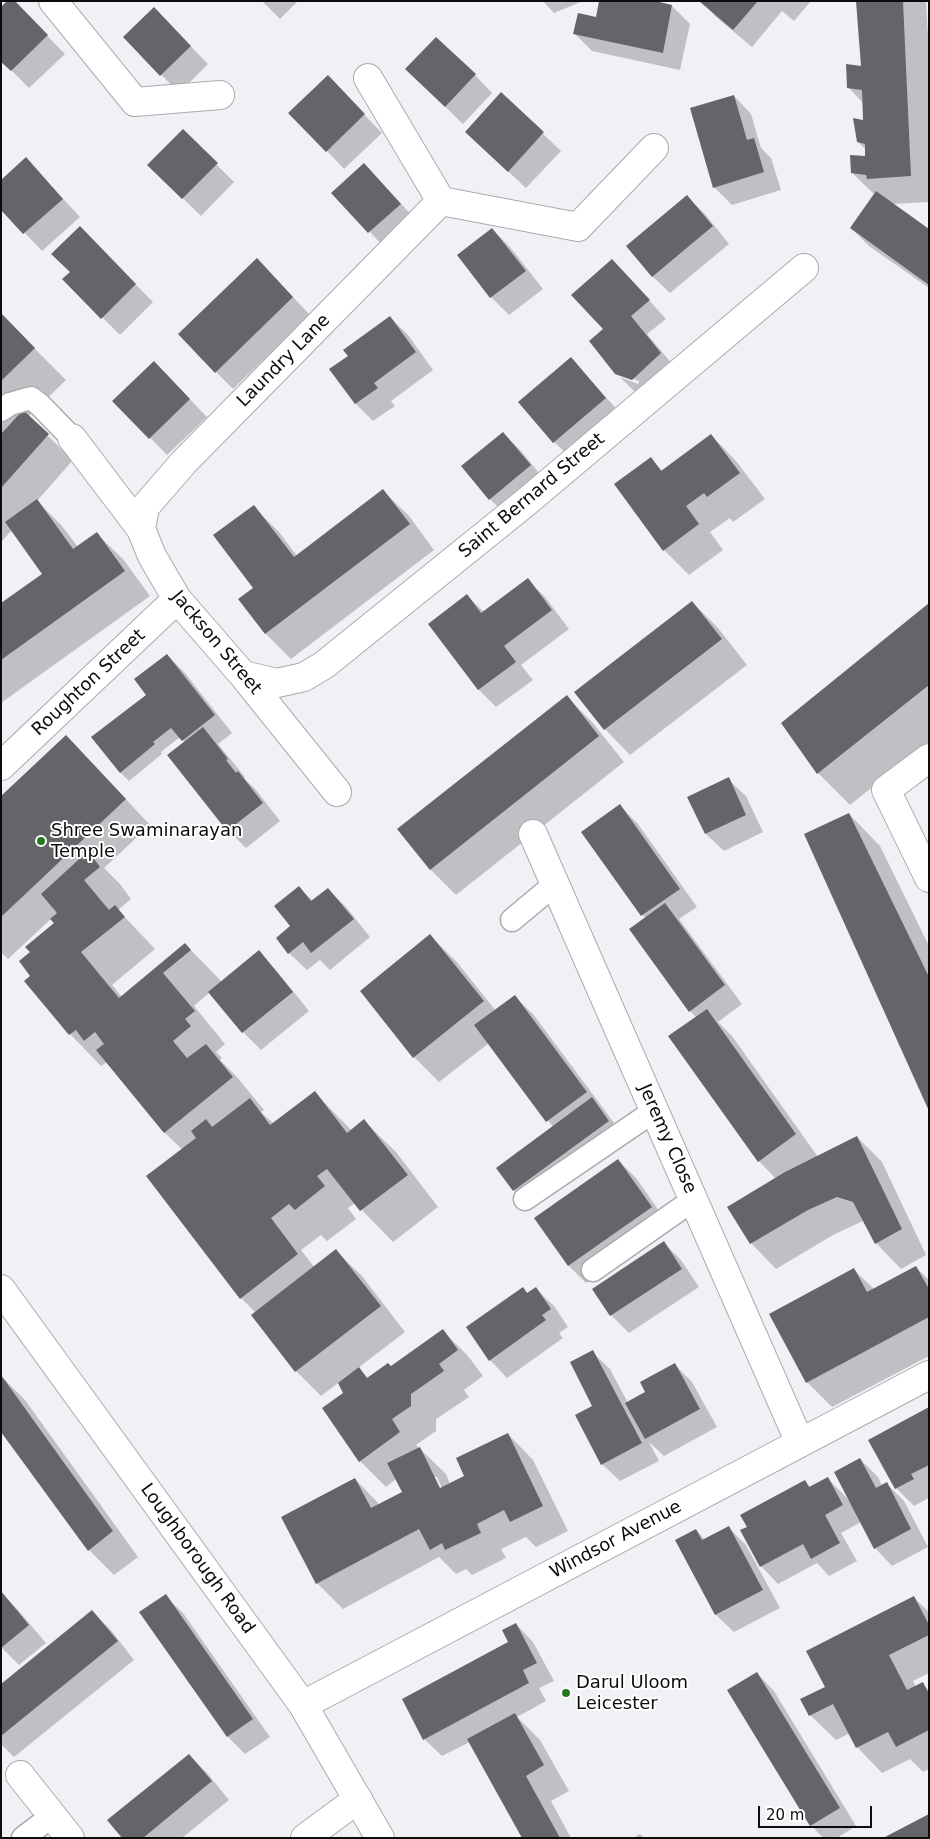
<!DOCTYPE html>
<style>
body{margin:0}
#map{position:relative;width:930px;height:1839px;overflow:hidden;background:#eff1f5;font-family:"DejaVu Sans",sans-serif}
canvas{display:block}
.frame{position:absolute;inset:0;border:2px solid #0b0c0d;pointer-events:none}
.scale{position:absolute;left:758px;top:1806px;width:114px;height:22px;box-sizing:border-box;border:2px solid #0b0c0d;border-top:0;padding-left:6px;font-size:15px;line-height:18px;white-space:nowrap;color:#0b0c0d;-webkit-text-stroke:4px #fff;paint-order:stroke}
</style>
<div id="map">
<canvas width="930" height="1839"></canvas>
<div class="frame"></div>
<div class="scale">20 m</div>
</div>
<script>
const g = document.querySelector('canvas').getContext('2d');
g.lineJoin = 'round';
function fillPath(path, color) {
  g.fillStyle = color;
  g.fill(path, 'evenodd');
}
function shape(rows) {
  const path = new Path2D();
  for (const r of rows) {
    path.moveTo(r[0], r[1]);
    for (let i = 2; i < r.length; i += 2) path.lineTo(r[i], r[i + 1]);
  }
  return path;
}
function trace(path, color, width, dash) {
  g.strokeStyle = color;
  g.lineWidth = width;
  g.lineCap = dash ? 'butt' : 'round';
  g.setLineDash(dash || []);
  g.stroke(path);
}
function drawText(font, color, halo, rows, align = 'center') {
  g.font = font + ' "DejaVu Sans",sans-serif';
  g.lineWidth = 4;
  g.setLineDash([]);
  g.textBaseline = 'middle';
  g.strokeStyle = halo;
  g.fillStyle = color;
  for (const [text, x, y, turn = 0] of rows) {
    g.save();
    g.translate(x, y);
    g.rotate((+turn || 0) * Math.PI / 180);
    g.textAlign = isNaN(turn) ? turn : align;
    if (halo) g.strokeText(text, 0, 0);
    g.fillText(text, 0, 0);
    g.restore();
  }
}
fillPath(shape([
 [13,1,65,54,29,88,1,60],
 [262,1,298,1,280,19],
 [543,1,583,1,554,13],
 [649,1,672,6,690,24,680,70,592,51,575,34,597,18],
 [701,1,811,1,794,21,782,11,752,47,716,17],
 [857,1,926,1,929,54,929,202,892,204,929,230,929,288,869,246,851,228,875,195,852,173,867,158,866,150,858,142,865,121,864,104,848,87,862,68],
 [172,27,208,64,179,93,125,37],
 [475,75,492,93,463,124,425,87],
 [501,94,561,151,526,188,484,149],
 [345,95,382,133,344,169,327,151],
 [734,96,751,114,761,148,771,158,781,190,732,205,714,187],
 [183,131,234,182,201,216,149,165],
 [26,159,80,217,42,251,1,208],
 [364,164,418,222,387,250,333,193],
 [687,197,705,214,729,244,670,293,652,276],
 [80,228,153,302,120,335,64,279,71,273],
 [492,229,510,247,543,289,509,315,491,297],
 [274,277,310,315,233,389,216,372],
 [629,278,666,319,647,334,678,371,651,397,634,391,620,377,638,384,639,381,619,374,619,376,616,373,604,329],
 [1,315,66,380,28,417,73,460,37,501,62,526,78,547,97,534,123,559,150,596,1,703,1,605,43,574,12,530,1,542],
 [390,317,408,335,433,370,391,401,395,406,373,421,356,404,331,369,349,356],
 [571,359,623,416,572,459,554,442],
 [171,380,207,417,167,455,114,401],
 [503,433,521,451,547,483,508,517,490,499],
 [711,435,736,461,765,499,733,522,730,518,710,532,723,550,689,575,664,550,650,458,663,471],
 [383,491,409,516,434,550,291,659,266,634,240,599,254,588,253,506,279,532,297,556],
 [527,579,545,597,569,629,521,665,533,680,496,707,479,690,429,624,467,596,484,612],
 [692,602,718,628,747,665,630,755,605,729],
 [929,605,929,742,850,805,818,773,783,723],
 [167,655,185,673,232,733,218,744,245,777,244,778,256,790,280,821,246,848,228,830,185,742,180,737,161,752,162,754,129,781,120,772,146,696],
 [567,697,592,722,624,762,456,895,431,870,399,829],
 [91,762,150,825,104,868,120,884,131,899,118,910,155,949,112,985,122,997,185,944,222,982,258,952,276,970,309,1011,261,1050,243,1032,210,992,194,1006,225,1044,216,1052,222,1058,220,1060,237,1077,264,1110,261,1112,274,1124,315,1093,352,1131,364,1121,396,1152,438,1207,393,1242,355,1203,348,1208,356,1219,327,1241,321,1235,301,1250,315,1268,336,1251,362,1276,405,1332,358,1368,368,1378,391,1368,443,1331,468,1356,483,1376,464,1390,469,1397,436,1419,436,1431,416,1445,446,1474,450,1484,466,1476,508,1434,533,1460,568,1531,536,1547,526,1537,501,1549,506,1558,472,1575,466,1569,456,1574,439,1557,343,1609,317,1583,355,1479,380,1505,403,1493,396,1479,386,1487,360,1461,324,1408,345,1394,338,1383,321,1396,296,1371,256,1313,241,1298,183,1150,165,1133,107,1062,101,1066,70,1034,32,976,32,952,55,923,52,918,8,959,1,952,1,798],
 [434,1477,437,1477,444,1493,442,1494],
 [728,779,746,796,763,832,724,851,706,834],
 [620,806,638,824,697,907,679,919,742,1004,718,1022,732,1036,818,1157,857,1137,882,1162,926,1255,901,1269,876,1243,863,1221,833,1235,776,1269,751,1243,776,1179,759,1161,697,1018,690,1011,631,929,646,919,583,832],
 [849,814,880,846,929,946,929,1108],
 [299,888,313,901,328,889,346,907,370,937,330,970,320,960,307,970,289,953],
 [430,936,456,961,496,1011,515,997,533,1014,626,1139,532,1208,514,1190,498,1168,553,1127,489,1043,439,1082,414,1057],
 [618,1160,636,1178,669,1225,586,1283,569,1266,535,1219],
 [664,1243,681,1260,699,1287,629,1333,611,1315],
 [916,1267,929,1280,929,1356,832,1407,807,1382,854,1270,874,1289],
 [523,1289,528,1294,536,1289,554,1306,568,1327,559,1333,563,1338,507,1378,490,1360],
 [592,1352,610,1369,628,1403,647,1392,675,1365,692,1382,717,1427,664,1456,649,1442,659,1461,620,1481,602,1464],
 [1,1376,25,1400,138,1557,114,1575,89,1550],
 [929,1409,929,1498,914,1506,896,1488,870,1440],
 [860,1459,878,1477,882,1486,887,1484,904,1501,928,1547,892,1566,875,1548,861,1522,841,1533,857,1561,829,1576,817,1563,778,1584,761,1566,749,1528,805,1481,811,1488,828,1479,850,1501],
 [728,1527,746,1545,780,1608,734,1632,716,1615,677,1541,696,1530,705,1540],
 [1,1593,18,1610,46,1643,19,1665,1,1647],
 [165,1596,183,1613,270,1737,245,1754,228,1737,141,1613],
 [914,1598,929,1612,929,1673,913,1681,916,1687,922,1684,929,1690,929,1769,923,1772,910,1759,882,1773,857,1747,850,1733,836,1740,810,1715,826,1688],
 [92,1611,110,1629,134,1660,14,1757,1,1744,1,1685],
 [516,1624,533,1642,554,1681,539,1688,546,1701,517,1717,540,1740,569,1791,551,1801,571,1838,523,1838,470,1742,442,1756,424,1739,510,1643],
 [757,1673,774,1691,856,1826,837,1838,823,1838,811,1825,729,1690],
 [189,1755,207,1773,229,1800,182,1838,123,1838],
 [640,1834,644,1838,633,1838]
]), '#0003');
fillPath(shape([
 [7,1,15,1,48,35,11,71,1,62,1,7],
 [599,1,655,1,672,5,663,53,573,34,578,13,596,17],
 [699,1,758,1,733,30],
 [856,1,903,1,911,176,867,179,866,175,851,173,850,155,865,156,865,144,857,142,853,118,863,120,862,90,847,88,846,64,861,66],
 [154,7,191,46,160,76,123,37],
 [436,37,476,74,445,107,405,69],
 [328,75,365,114,326,152,288,113],
 [501,92,544,132,508,172,465,132],
 [734,95,747,140,754,138,764,172,713,188,690,108],
 [183,129,218,163,182,199,147,165],
 [26,157,63,199,23,234,1,210,1,180],
 [364,163,401,204,368,233,331,193],
 [876,191,929,229,929,285,850,228],
 [687,195,713,226,652,277,626,246],
 [80,226,136,284,101,319,62,279,70,272,51,254],
 [492,228,526,271,490,298,457,255],
 [257,258,293,297,215,373,178,334],
 [612,259,650,300,631,316,661,353,632,380,615,374,589,341,603,329,571,295],
 [1,313,35,348,1,381],
 [390,316,416,352,374,383,378,388,355,404,329,369,348,356,343,350],
 [571,357,606,398,553,443,518,402],
 [154,361,190,399,149,439,112,401],
 [23,410,49,434,1,488,1,434],
 [503,432,531,465,489,500,461,466],
 [711,434,740,473,707,497,704,493,686,506,699,524,663,551,614,484,651,457,661,471],
 [383,489,410,524,265,634,238,599,253,588,213,535,254,505,294,557],
 [37,499,73,549,97,532,125,571,1,660,1,603,42,574,5,522],
 [528,578,552,610,504,646,516,662,478,690,428,624,467,594,481,613],
 [692,601,722,639,604,730,574,692],
 [929,603,929,685,817,774,781,723],
 [167,654,215,715,182,741,171,728,153,742,155,744,120,773,91,737,146,695,134,679],
 [567,695,599,736,430,870,397,829],
 [203,727,228,759,226,760,236,773,238,771,263,803,227,831,167,755],
 [66,735,126,799,1,917,1,796],
 [729,777,746,815,705,834,687,797],
 [620,804,680,889,641,916,581,832],
 [849,813,929,977,929,1111,804,834],
 [88,851,100,867,84,880,109,910,115,905,125,917,81,952,119,998,185,943,191,950,163,973,195,1011,185,1019,191,1026,173,1041,187,1058,206,1044,233,1077,164,1133,96,1050,104,1044,95,1032,84,1041,76,1030,69,1035,24,981,30,976,19,961,30,952,25,947,54,923,50,919,57,913,41,894],
 [299,886,311,901,328,888,354,919,311,953,303,942,288,954,276,938,290,926,274,906],
 [665,903,725,985,689,1012,629,929],
 [430,934,484,1001,413,1058,360,991],
 [259,950,293,992,242,1033,208,992],
 [515,995,587,1092,546,1122,474,1025],
 [707,1009,796,1134,758,1162,668,1036],
 [315,1091,347,1133,364,1119,408,1175,360,1211,327,1169,317,1176,325,1186,295,1210,289,1204,271,1218,298,1254,240,1299,146,1176,196,1138,191,1131,206,1119,212,1127,250,1098,270,1125],
 [592,1097,609,1121,513,1191,496,1168],
 [857,1136,902,1229,875,1244,853,1202,837,1197,808,1210,750,1244,727,1207,785,1172],
 [618,1159,652,1207,568,1266,534,1218],
 [664,1241,682,1269,610,1316,592,1289],
 [336,1249,381,1306,295,1372,251,1315],
 [916,1266,929,1289,929,1317,806,1383,769,1314,854,1268,867,1292],
 [523,1287,527,1293,536,1287,551,1309,542,1315,546,1320,489,1361,466,1327],
 [443,1329,458,1350,439,1364,444,1371,411,1394,411,1406,392,1419,400,1432,359,1462,322,1408,343,1393,338,1383,359,1367,367,1378,388,1363,391,1366],
 [593,1350,642,1443,601,1465,575,1415,592,1406,570,1362],
 [675,1363,700,1409,645,1439,625,1403,645,1392,640,1382],
 [1,1375,113,1531,88,1551,1,1432],
 [929,1407,929,1465,911,1474,914,1479,895,1489,868,1440],
 [508,1433,543,1506,510,1522,504,1510,477,1524,481,1533,445,1550,442,1543,430,1550,419,1529,316,1584,281,1517,355,1478,371,1508,402,1492,387,1463,420,1447,440,1488,464,1476,456,1458],
 [860,1458,876,1488,887,1482,911,1529,874,1549,834,1472],
 [828,1477,843,1505,825,1515,840,1543,811,1559,803,1544,760,1567,740,1530,747,1527,740,1515,805,1480,809,1487],
 [729,1526,763,1590,715,1615,675,1540,696,1529,702,1540],
 [1,1591,29,1625,1,1648],
 [166,1594,253,1719,227,1737,139,1612],
 [914,1596,929,1625,929,1635,889,1655,907,1690,923,1682,929,1694,929,1730,896,1747,888,1732,856,1748,833,1704,809,1716,800,1699,825,1687,806,1651],
 [92,1610,118,1641,1,1736,1,1684],
 [516,1623,537,1663,523,1670,529,1683,423,1740,402,1699,508,1642,502,1630],
 [757,1672,840,1808,810,1826,727,1690],
 [515,1713,544,1765,526,1776,560,1838,522,1838,467,1739],
 [189,1754,212,1781,143,1838,122,1838,107,1820],
 [929,1814,929,1838,883,1838]
]), '#636569');
const service = shape([
 [1,410,10,404,31,398,40,405,72,438],
 [512,920,555,884],
 [525,1199,654,1111],
 [593,1270,693,1200],
 [23,1838,52,1816]
]);
const minor = shape([
 [53,1,135,102,220,95],
 [441,201,578,227,654,148],
 [72,438,141,529,152,556,177,599,243,675,337,792],
 [141,529,145,507,184,462,441,201,368,78],
 [243,675,277,683,304,677,324,665,525,503,804,268],
 [929,758,886,790,929,878],
 [1,766,177,599],
 [533,834,800,1443],
 [303,1705,929,1375],
 [20,1775,70,1838],
 [305,1838,358,1799]
]);
const tertiary = shape([
 [1,1289,303,1705,380,1838]
]);
trace(service, '#a9abaf', 25);
trace(minor, '#a9abaf', 30);
trace(tertiary, '#a9abaf', 30);
trace(service, '#fff', 22);
trace(minor, '#fff', 28);
trace(tertiary, '#fff', 28);
for (const [x, y, r, color] of [
 [41,841,5,"#267720"],
 [566,1693,5,"#267720"]
]) {
  const dot = new Path2D();
  dot.arc(x, y, r, 0, 2 * Math.PI);
  g.fillStyle = color;
  g.fill(dot);
  trace(dot, '#fff', 2);
}
drawText('18px', '#0b0c0d', '#fff', [
 ["Laundry Lane",284,361,-45],
 ["Saint Bernard Street",532,496,-40],
 ["Jackson Street",216,643,50],
 ["Roughton Street",89,683,-43],
 ["Jeremy Close",667,1139,66],
 ["Windsor Avenue",616,1540,-28],
 ["Loughborough Road",197,1559,54]
]);
drawText('18px', '#0b0c0d', '#fff', [
 ["Shree Swaminarayan",51,831],
 ["Temple",51,852],
 ["Darul Uloom",576,1683],
 ["Leicester",576,1704]
], 'left');
</script>
